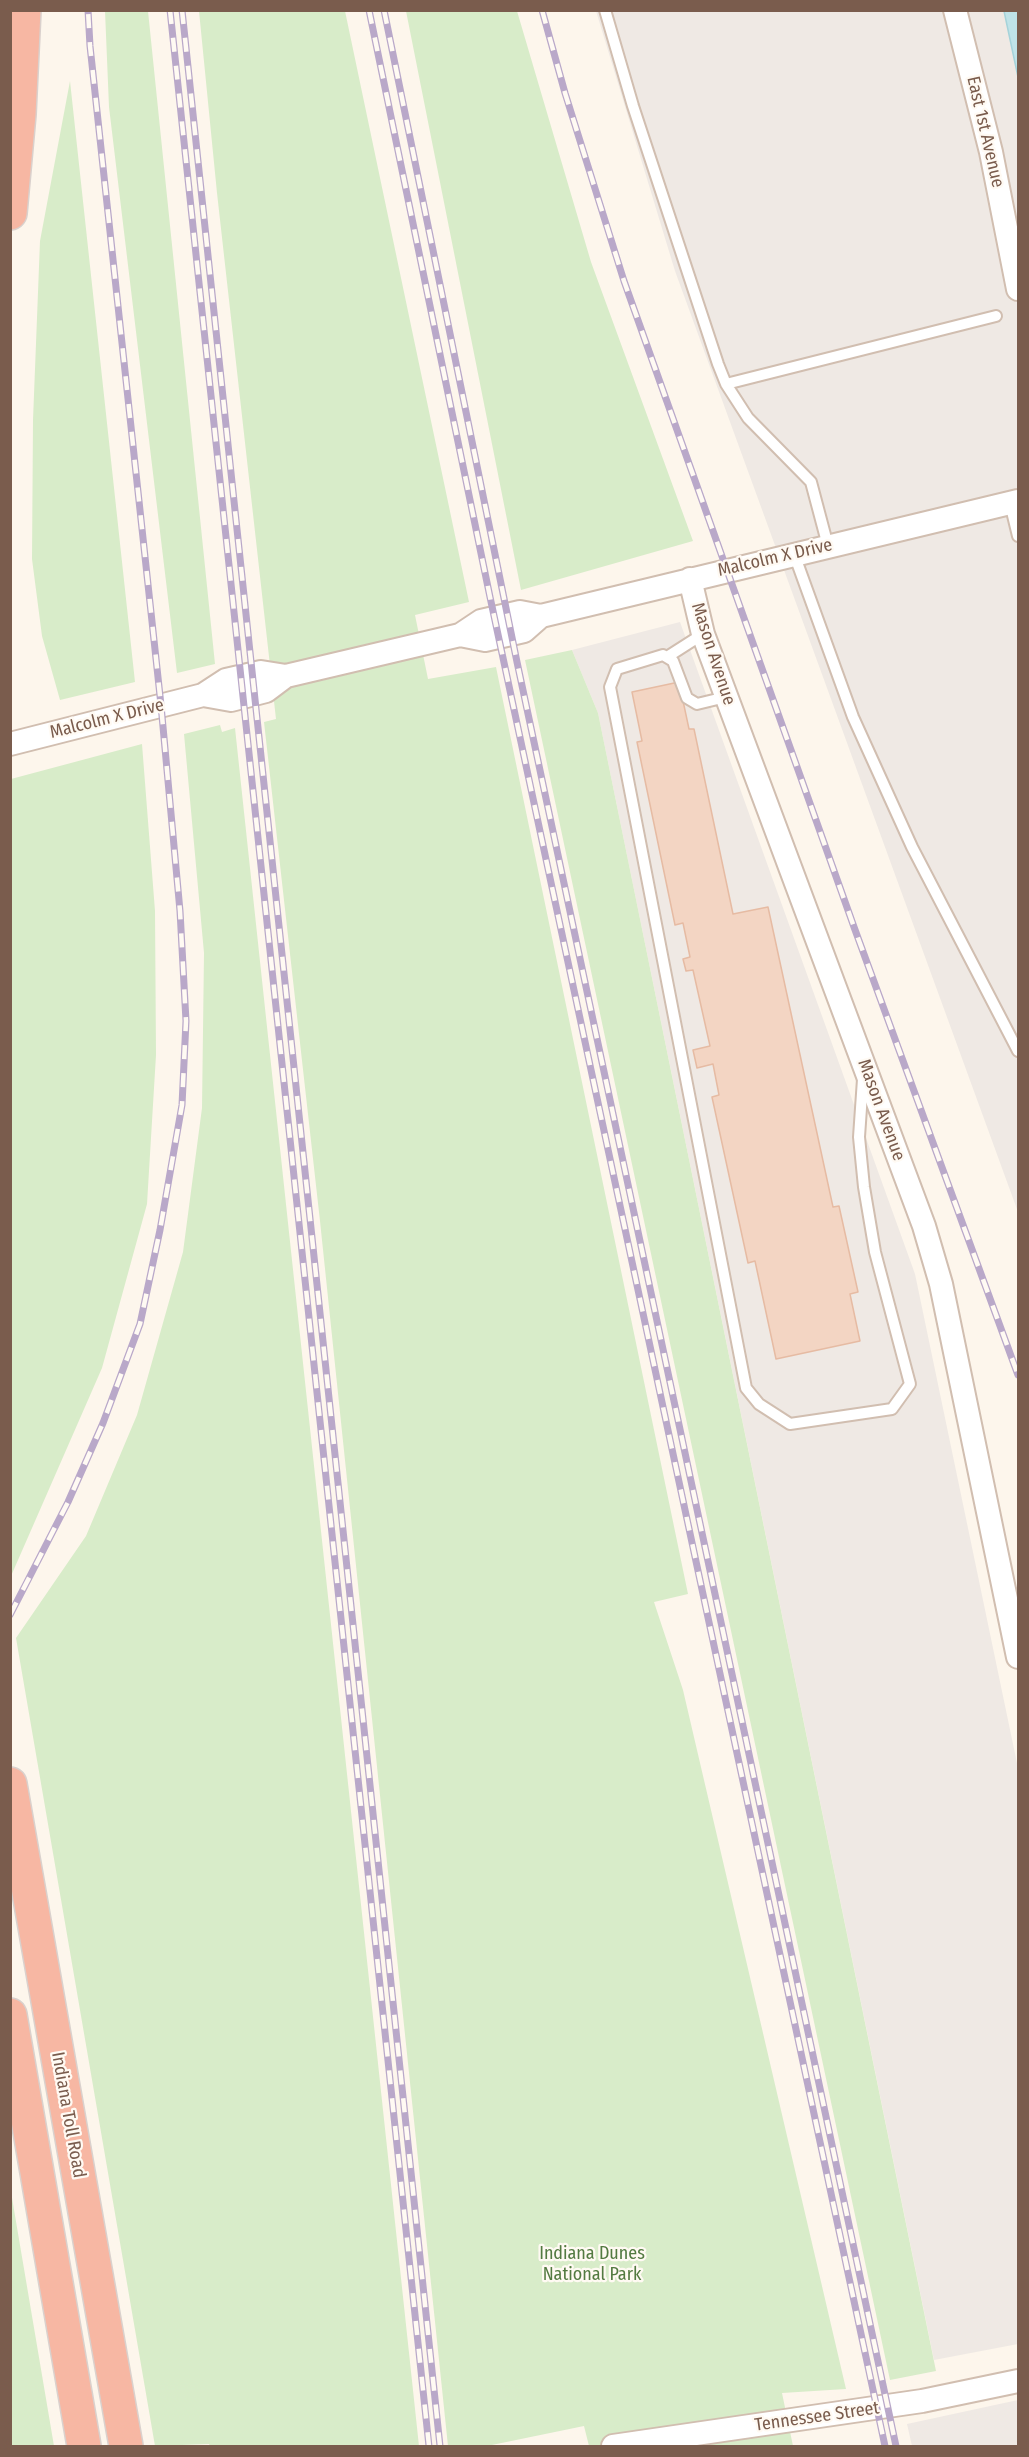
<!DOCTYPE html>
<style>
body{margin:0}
#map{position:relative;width:1029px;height:2457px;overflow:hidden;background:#fdf6ec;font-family:"Fira Sans Condensed",sans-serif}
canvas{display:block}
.frame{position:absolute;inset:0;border:12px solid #7a5c4d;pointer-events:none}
</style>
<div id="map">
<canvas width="1029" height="2457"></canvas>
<div class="frame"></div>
</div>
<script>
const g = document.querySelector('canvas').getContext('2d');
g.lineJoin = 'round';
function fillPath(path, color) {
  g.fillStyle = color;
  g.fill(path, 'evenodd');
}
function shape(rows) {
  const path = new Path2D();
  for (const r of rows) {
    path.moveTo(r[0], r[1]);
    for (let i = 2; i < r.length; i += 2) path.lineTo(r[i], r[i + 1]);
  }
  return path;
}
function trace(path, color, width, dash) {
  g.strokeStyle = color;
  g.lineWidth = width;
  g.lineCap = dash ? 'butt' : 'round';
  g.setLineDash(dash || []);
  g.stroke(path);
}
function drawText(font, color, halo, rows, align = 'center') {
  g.font = font + ' "Fira Sans Condensed",sans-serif';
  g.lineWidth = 4.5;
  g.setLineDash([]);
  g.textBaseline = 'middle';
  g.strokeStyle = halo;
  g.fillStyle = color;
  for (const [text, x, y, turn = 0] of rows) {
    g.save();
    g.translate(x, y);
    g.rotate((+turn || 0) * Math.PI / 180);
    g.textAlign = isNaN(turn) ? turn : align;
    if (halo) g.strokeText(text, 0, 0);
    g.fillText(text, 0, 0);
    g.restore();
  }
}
fillPath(shape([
 [596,11,1018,11,1018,1212,675,271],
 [680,622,915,1274,1018,1768,1018,2344,934,2360,598,713,572,650],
 [1018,2400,1018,2446,912,2446,907,2424]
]), '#efe9e4');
fillPath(shape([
 [105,11,148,11,215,664,177,673,109,107],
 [199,11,345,11,469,602,415,615,428,679,496,667,688,1594,654,1602,683,1690,846,2389,782,2393,793,2446,589,2446,584,2426,487,2446,448,2446,320,1221,264,722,276,719,217,193],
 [406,11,517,11,591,262,693,541,521,590],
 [70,81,135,682,60,700,42,636,32,559,33,420,40,241],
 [572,650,598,713,936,2371,890,2380,525,660],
 [220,725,222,732,235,728,419,2446,210,2446,209,2444,155,2446,16,1638,86,1536,137,1415,183,1252,202,1108,204,953,184,734],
 [142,744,155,911,156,1055,147,1204,102,1368,11,1576,11,779],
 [10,2192,11,2192,54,2446,11,2446]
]), '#d8ecc9');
const water = shape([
 [1004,11,1018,11,1018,77,1004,11]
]);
fillPath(water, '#bfe3e8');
trace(water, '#a5d3da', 1.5);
const building = shape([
 [679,682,689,729,694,729,733,914,768,907,833,1207,839,1206,858,1292,850,1294,860,1341,776,1359,755,1261,748,1263,712,1097,719,1095,713,1064,697,1068,693,1050,710,1046,693,970,686,971,683,959,690,957,683,923,675,925,637,742,642,741,632,692,679,682]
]);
fillPath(building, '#f3d5c3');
trace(building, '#e6bba3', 1.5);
const service = shape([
 [605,10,633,106,718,364,726,384,748,418,811,482,828,546],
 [726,384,996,316],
 [1010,503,1018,536],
 [794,554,853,717,912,847,1018,1051],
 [667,657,703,634],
 [726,697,697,704,687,698,673,661,663,655,617,669,610,687,746,1388,759,1404,790,1424,892,1409,910,1384,875,1252,864,1187,859,1137,863,1079]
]);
const minor = shape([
 [955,10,991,152,1018,289],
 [690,579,703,634,924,1226,941,1284,1018,1657],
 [460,635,485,640,524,631,541,616],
 [203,695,231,700,266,691,286,676],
 [10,744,203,695,226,680,261,672,286,676,460,635,481,621,520,612,541,616,1018,501],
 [613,2446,922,2401,1018,2381]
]);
const motorway = shape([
 [10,213,19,114,24,10],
 [10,1784,126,2446],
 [10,2015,84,2446]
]);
trace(service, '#d1beb0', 14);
trace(minor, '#d1beb0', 26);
trace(motorway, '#dad1cd', 36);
trace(service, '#fff', 10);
trace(minor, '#fff', 22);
trace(motorway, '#f7b7a3', 33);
const rail = shape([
 [170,10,429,2446],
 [182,10,440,2446],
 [369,10,490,597,885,2446],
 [384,10,517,662,896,2446],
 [542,10,565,93,624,281,854,927,1018,1375],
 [10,1615,68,1502,103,1423,140,1324,160,1230,182,1105,186,1021,180,911,161,705,90,46,88,10]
]);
trace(rail, '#b9a8c9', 7);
trace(rail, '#fffaf3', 4.5, [14]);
drawText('18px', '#7a5c4d', '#fffaf3', [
 ["East 1st Avenue",985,132,77],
 ["Malcolm X Drive",775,558,-13],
 ["Mason Avenue",713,654,72],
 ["Malcolm X Drive",107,719,-14],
 ["Mason Avenue",881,1110,70],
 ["Indiana Toll Road",68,2115,80],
 ["Tennessee Street",817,2417,-8]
]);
drawText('18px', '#537a41', '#fffaf3', [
 ["Indiana Dunes",592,2254],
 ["National Park",592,2275]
]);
</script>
